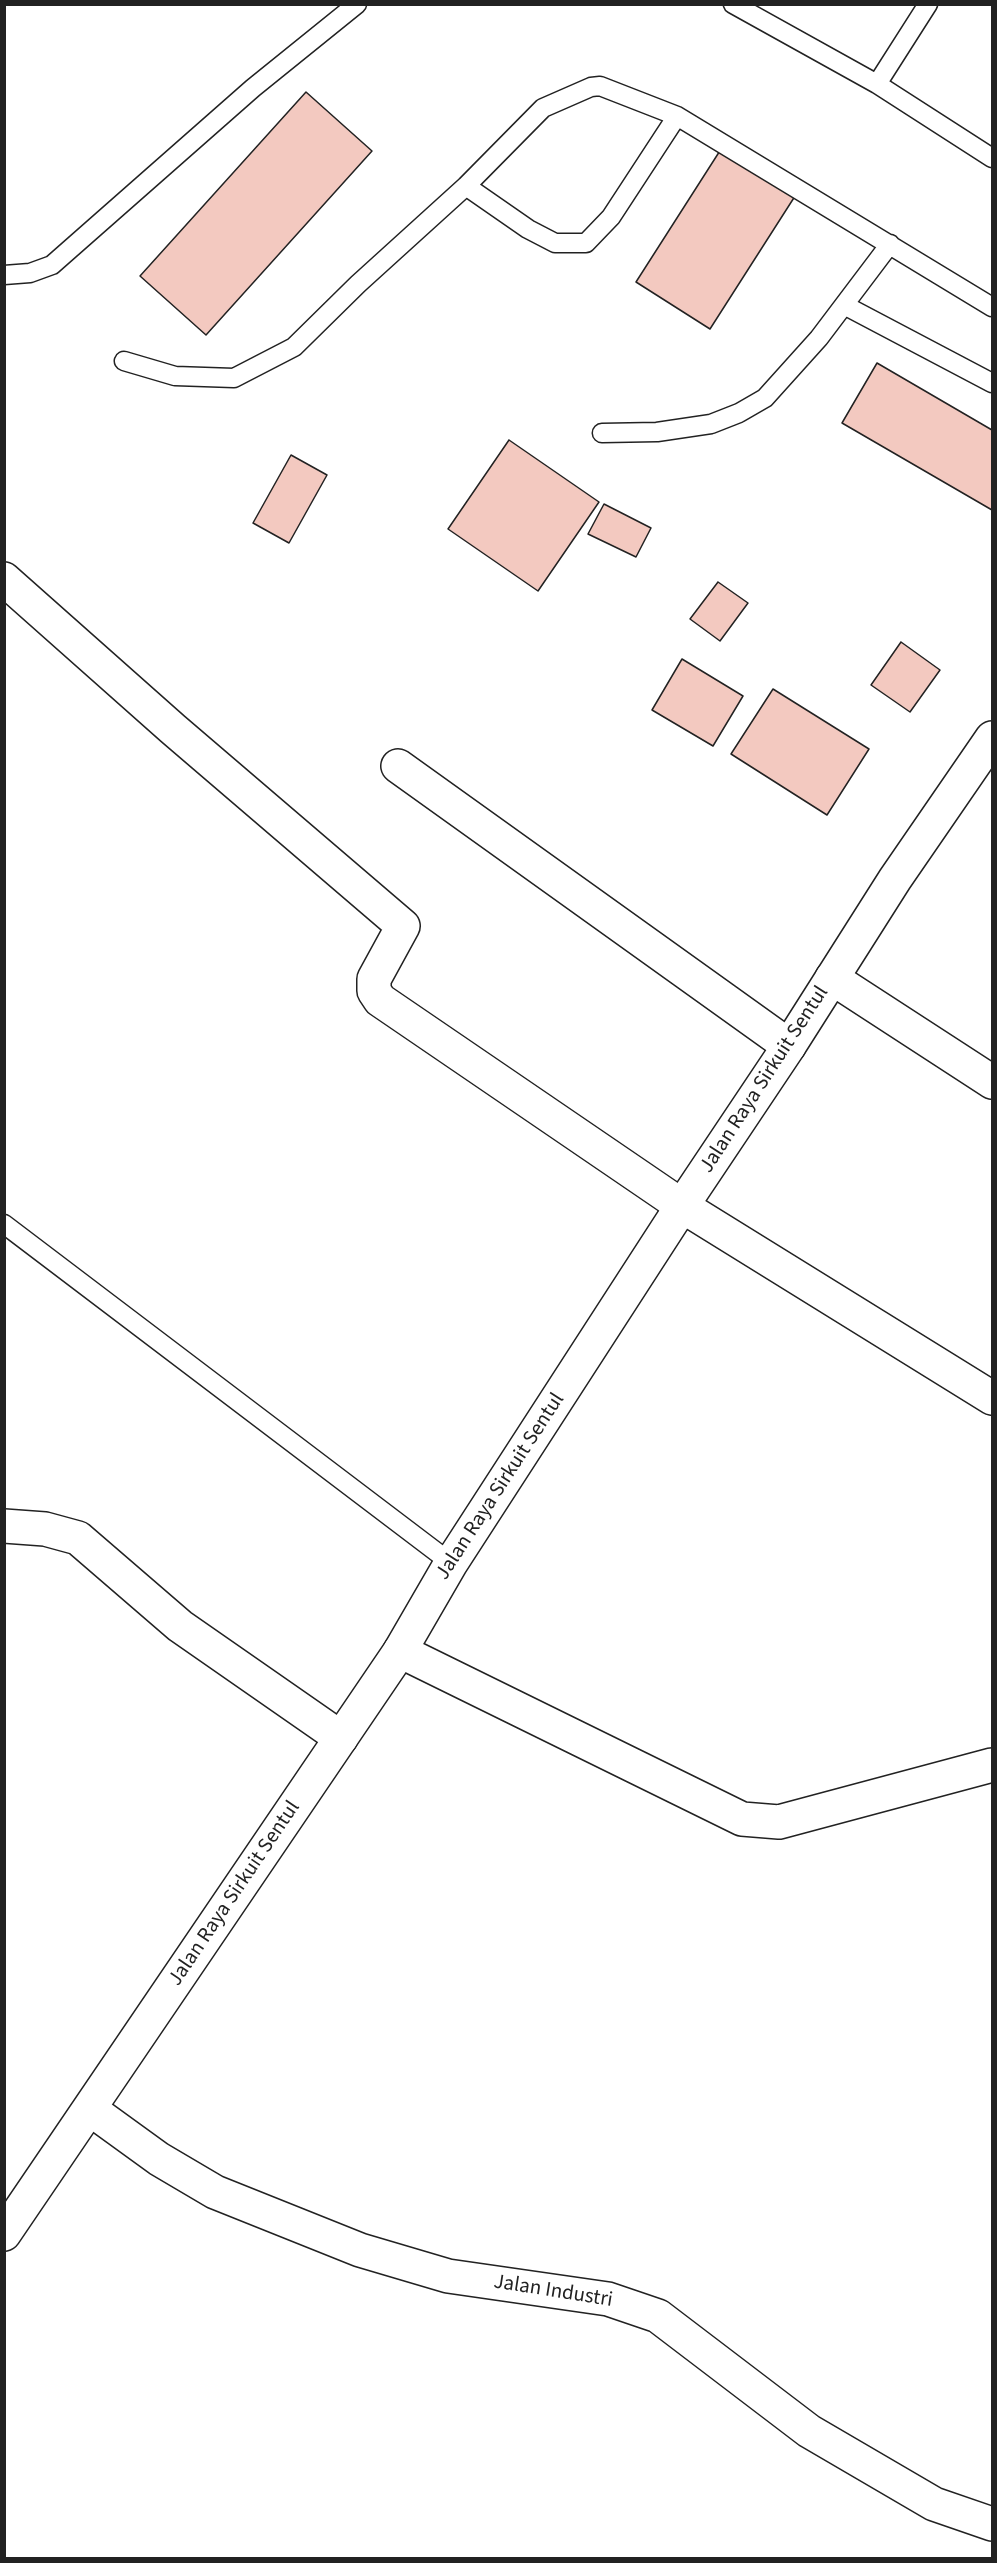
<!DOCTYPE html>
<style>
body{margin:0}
#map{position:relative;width:997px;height:2563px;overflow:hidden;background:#fff;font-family:"Source Sans 3",sans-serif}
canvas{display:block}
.frame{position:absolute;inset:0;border:6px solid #222;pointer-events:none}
</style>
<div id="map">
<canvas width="997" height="2563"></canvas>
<div class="frame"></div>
</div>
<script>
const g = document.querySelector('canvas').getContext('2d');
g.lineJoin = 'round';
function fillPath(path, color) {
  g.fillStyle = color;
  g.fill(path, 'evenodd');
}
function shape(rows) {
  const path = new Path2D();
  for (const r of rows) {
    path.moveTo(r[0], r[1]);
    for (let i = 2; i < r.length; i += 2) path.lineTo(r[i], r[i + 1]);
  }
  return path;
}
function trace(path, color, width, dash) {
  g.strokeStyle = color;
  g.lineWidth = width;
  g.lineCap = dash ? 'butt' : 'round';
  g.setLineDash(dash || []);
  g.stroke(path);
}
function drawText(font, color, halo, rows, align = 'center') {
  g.font = font + ' "Source Sans 3",sans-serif';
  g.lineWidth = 4.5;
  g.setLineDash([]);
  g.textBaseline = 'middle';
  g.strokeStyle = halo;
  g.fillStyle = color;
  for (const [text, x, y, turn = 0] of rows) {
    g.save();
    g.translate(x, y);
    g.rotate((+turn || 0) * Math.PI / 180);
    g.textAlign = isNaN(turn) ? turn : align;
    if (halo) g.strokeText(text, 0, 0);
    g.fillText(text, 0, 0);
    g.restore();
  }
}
const building = shape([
 [306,92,372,151,206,335,140,276,306,92],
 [723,146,797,193,710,329,636,282,723,146],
 [877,363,992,430,992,510,842,423,877,363],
 [509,440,599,502,538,591,448,529,509,440],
 [291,455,327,475,289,543,253,523,291,455],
 [604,504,651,528,636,557,588,534,604,504],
 [718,582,748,603,720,641,690,619,718,582],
 [901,642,940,670,910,712,871,685,901,642],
 [682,659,743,696,713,746,652,710,682,659],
 [773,689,869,749,827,815,731,754,773,689]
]);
fillPath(building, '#f3c9c0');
trace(building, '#222', 1.5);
const service = shape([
 [733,4,877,84,992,158],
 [877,84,928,4],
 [466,186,528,229,555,243,586,243,611,217,677,116],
 [4,275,30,273,52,265,253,88,357,4],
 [844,305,992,383],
 [124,361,175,376,234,378,294,347,358,284,466,186,543,108,591,87,600,86,677,116,992,307],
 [602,433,657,432,711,424,739,413,765,398,819,338,890,244],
 [4,1224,451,1563]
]);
const minor = shape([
 [4,579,173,729,403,926,374,979,374,991,380,1000,682,1206,992,1398],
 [398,766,789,1046],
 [832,978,992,1082],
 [4,1526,45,1529,78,1538,180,1626,341,1738],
 [400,1651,742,1819,779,1822,992,1765],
 [90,2109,159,2159,215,2192,360,2250,448,2276,608,2299,658,2316,809,2431,934,2504,992,2524]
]);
const primary = shape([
 [4,2234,400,1651,451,1563,682,1206,789,1046,895,879,992,738]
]);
trace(service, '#222', 21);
trace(minor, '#222', 36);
trace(primary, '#222', 36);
trace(service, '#fff', 18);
trace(minor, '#fff', 33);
trace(primary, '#fff', 33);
drawText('21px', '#222', '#fff', [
 ["Jalan Raya Sirkuit Sentul",765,1080,-57],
 ["Jalan Raya Sirkuit Sentul",501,1487,-57],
 ["Jalan Raya Sirkuit Sentul",235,1894,-56],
 ["Jalan Industri",553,2292,9]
]);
</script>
